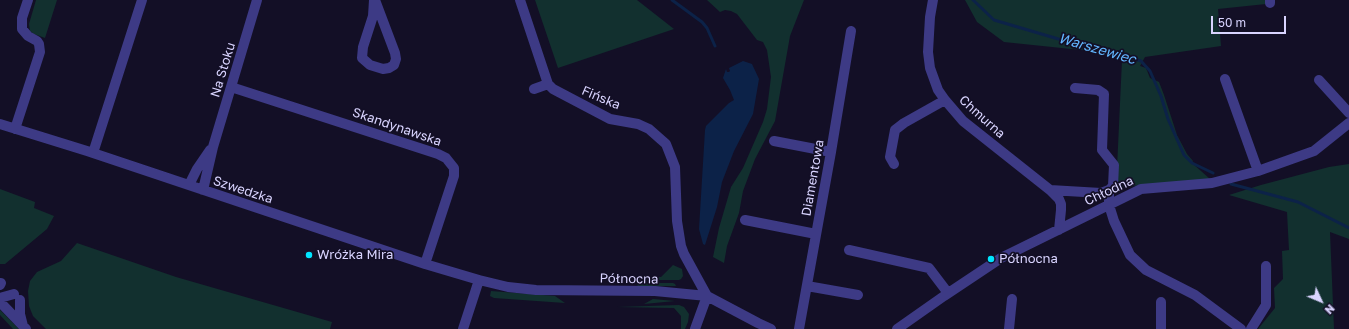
<!DOCTYPE html>
<meta charset="utf-8">
<style>
body{margin:0}
#map{position:relative;width:1349px;height:329px;overflow:hidden;background:#130f26;font-family:"Golos Text",sans-serif}
canvas{display:block}
.north{position:absolute;left:1301px;top:281px;width:40px;height:40px;-webkit-text-stroke:3px #130f26;paint-order:stroke;rotate:134deg;font-size:11px;font-weight:700;line-height:16px;text-align:center;color:#d9d4ff}
.north::after{content:'';display:block;margin:auto;width:14px;height:18px;background:#d9d4ff;clip-path:polygon(50% 0,100% 100%,50% 72%,0 100%)}
.scale{position:absolute;left:1211px;top:16px;width:75px;height:18px;box-sizing:border-box;border:2px solid #d9d4ff;border-top:0;padding-left:5px;font-size:12px;line-height:14px;white-space:nowrap;color:#d9d4ff;-webkit-text-stroke:3px #130f26;paint-order:stroke}
</style>
<div id="map">
<canvas width="1349" height="329"></canvas>
<div class="north">N</div>
<div class="scale">50 m</div>
</div>
<script>
const g = document.querySelector('canvas').getContext('2d');
g.lineJoin = 'round';
function fillPath(path, color) {
  g.fillStyle = color;
  g.fill(path, 'evenodd');
}
function shape(rows) {
  const path = new Path2D();
  for (const r of rows) {
    path.moveTo(r[0], r[1]);
    for (let i = 2; i < r.length; i += 2) path.lineTo(r[i], r[i + 1]);
  }
  return path;
}
function trace(path, color, width, dash) {
  g.strokeStyle = color;
  g.lineWidth = width;
  g.lineCap = dash ? 'butt' : 'round';
  g.setLineDash(dash || []);
  g.stroke(path);
}
function drawText(font, color, halo, rows, align = 'center') {
  g.font = font + ' "Golos Text",sans-serif';
  g.lineWidth = 3.5;
  g.setLineDash([]);
  g.textBaseline = 'middle';
  g.strokeStyle = halo;
  g.fillStyle = color;
  for (const [text, x, y, turn = 0] of rows) {
    g.save();
    g.translate(x, y);
    g.rotate((+turn || 0) * Math.PI / 180);
    g.textAlign = isNaN(turn) ? turn : align;
    if (halo) g.strokeText(text, 0, 0);
    g.fillText(text, 0, 0);
    g.restore();
  }
}
fillPath(shape([
 [36,0,57,0,45,38,34,34,30,31,29,24],
 [535,0,637,0,674,29,558,68],
 [707,0,804,0,790,36,775,121,755,159,743,191,739,213,727,246,724,263,713,257,719,228,731,187,743,168,763,122,767,109,771,77,767,50,763,42,757,40,737,14,731,11,725,10,720,12],
 [965,0,1265,0,1266,4,1218,9,1221,46,1145,57,1140,66,1146,68,1150,78,1159,82,1164,95,1177,135,1187,154,1193,161,1192,163,1210,179,1139,185,1116,190,1122,60,1100,52,1004,42,977,22],
 [1349,164,1349,239,1330,232,1334,329,1258,329,1275,308,1274,288,1283,279,1282,251,1289,250,1287,212,1229,195,1261,185,1329,167],
 [0,189,35,202,34,208,54,216,47,229,5,264,0,264],
 [77,243,176,277,332,322,330,329,46,329,33,316,29,306,28,291,30,281,37,272,61,261],
 [673,265,682,269,683,276,681,279,679,280,637,280,637,277,661,277],
 [636,283,673,283,675,284,676,286,638,286],
 [491,291,555,296,565,303,494,298,490,296],
 [653,299,675,301,644,304],
 [679,305,684,307,689,314,688,322,685,329,681,329,681,316,674,308,617,307],
 [0,310,19,329,13,329,0,315]
]), '#12302f');
fillPath(shape([
 [743,61,752,64,759,79,753,114,734,151,722,182,717,207,705,245,703,244,699,229,705,130,706,126,729,103,734,100,730,90,723,78,726,69,727,72,729,72,730,71,729,68]
]), '#0c2248');
trace(shape([
 [672,0,702,22,707,28,715,46],
 [973,0,994,20,1072,43,1116,53,1141,61,1150,71,1161,96,1168,119,1184,155,1192,163,1213,173],
 [1231,184,1298,202,1349,228]
]), '#0c2248', 3);
trace(shape([
 [374,0,373,16,363,47,362,58,370,65,383,69,389,68,394,65,396,59,395,53,375,0],
 [520,0,548,84,553,89,610,119,638,124,649,129,666,144,675,167,677,221,681,246,684,254,707,296],
 [933,0,930,17,928,52,930,68,938,90,945,100,963,121,1050,190,1059,199,1061,204,1061,210,1059,230],
 [1270,0,1270,3],
 [1225,79,1258,171],
 [1319,80,1349,113],
 [231,87,438,154,446,158,454,168,454,176,425,264],
 [534,89,548,84],
 [0,124,87,151,425,264,479,280,508,287,536,290,655,291,707,296,758,323,771,329],
 [15,129,40,52,39,44,37,41,28,36,22,29,22,18,28,0],
 [774,141,831,152],
 [93,153,142,0],
 [894,164,890,157,895,130,904,123,945,100],
 [189,185,197,169,210,150],
 [203,190,213,147,257,0],
 [1050,190,1101,193,1109,190,1113,186,1114,165,1102,150,1104,94,1098,90,1075,88],
 [1109,190,1109,205,1114,221,1130,255,1146,270,1195,295,1241,329],
 [745,220,816,234],
 [849,250,929,268,948,293],
 [0,285,1,283],
 [807,286,858,295],
 [0,298,14,294],
 [20,300,20,314,23,326],
 [0,302,26,329],
 [1161,302,1161,329],
 [463,329,479,280],
 [695,329,707,296],
 [799,329,831,152,851,31],
 [897,329,944,296,1001,258,1135,192,1141,189,1212,183,1258,171,1314,151,1349,123],
 [1009,329,1012,299],
 [1251,329,1266,305,1266,266]
]), '#3d3a85', 10);
for (const [x, y, r, color] of [
 [309,255,4,"#00e5ff"],
 [991,259,4,"#00e5ff"]
]) {
  const dot = new Path2D();
  dot.arc(x, y, r, 0, 2 * Math.PI);
  g.fillStyle = color;
  g.fill(dot);
  trace(dot, '#130f26', 1.5);
}
drawText('13px', '#d9d4ff', '#130f26', [
 ["Na Stoku",223,70,-73],
 ["Fińska",601,98,23],
 ["Chmurna",982,117,42],
 ["Skandynawska",397,127,19],
 ["Diamentowa",813,178,-80],
 ["Szwedzka",243,190,18],
 ["Chłodna",1109,191,-25],
 ["Północna",629,279,1]
]);
drawText('13px', '#d9d4ff', '#130f26', [
 ["Wróżka Mira",317,255],
 ["Północna",999,259]
], 'left');
drawText('italic 14px', '#62b6ff', '#130f26', [
 ["Warszewiec",1097,49,16]
]);
</script>
